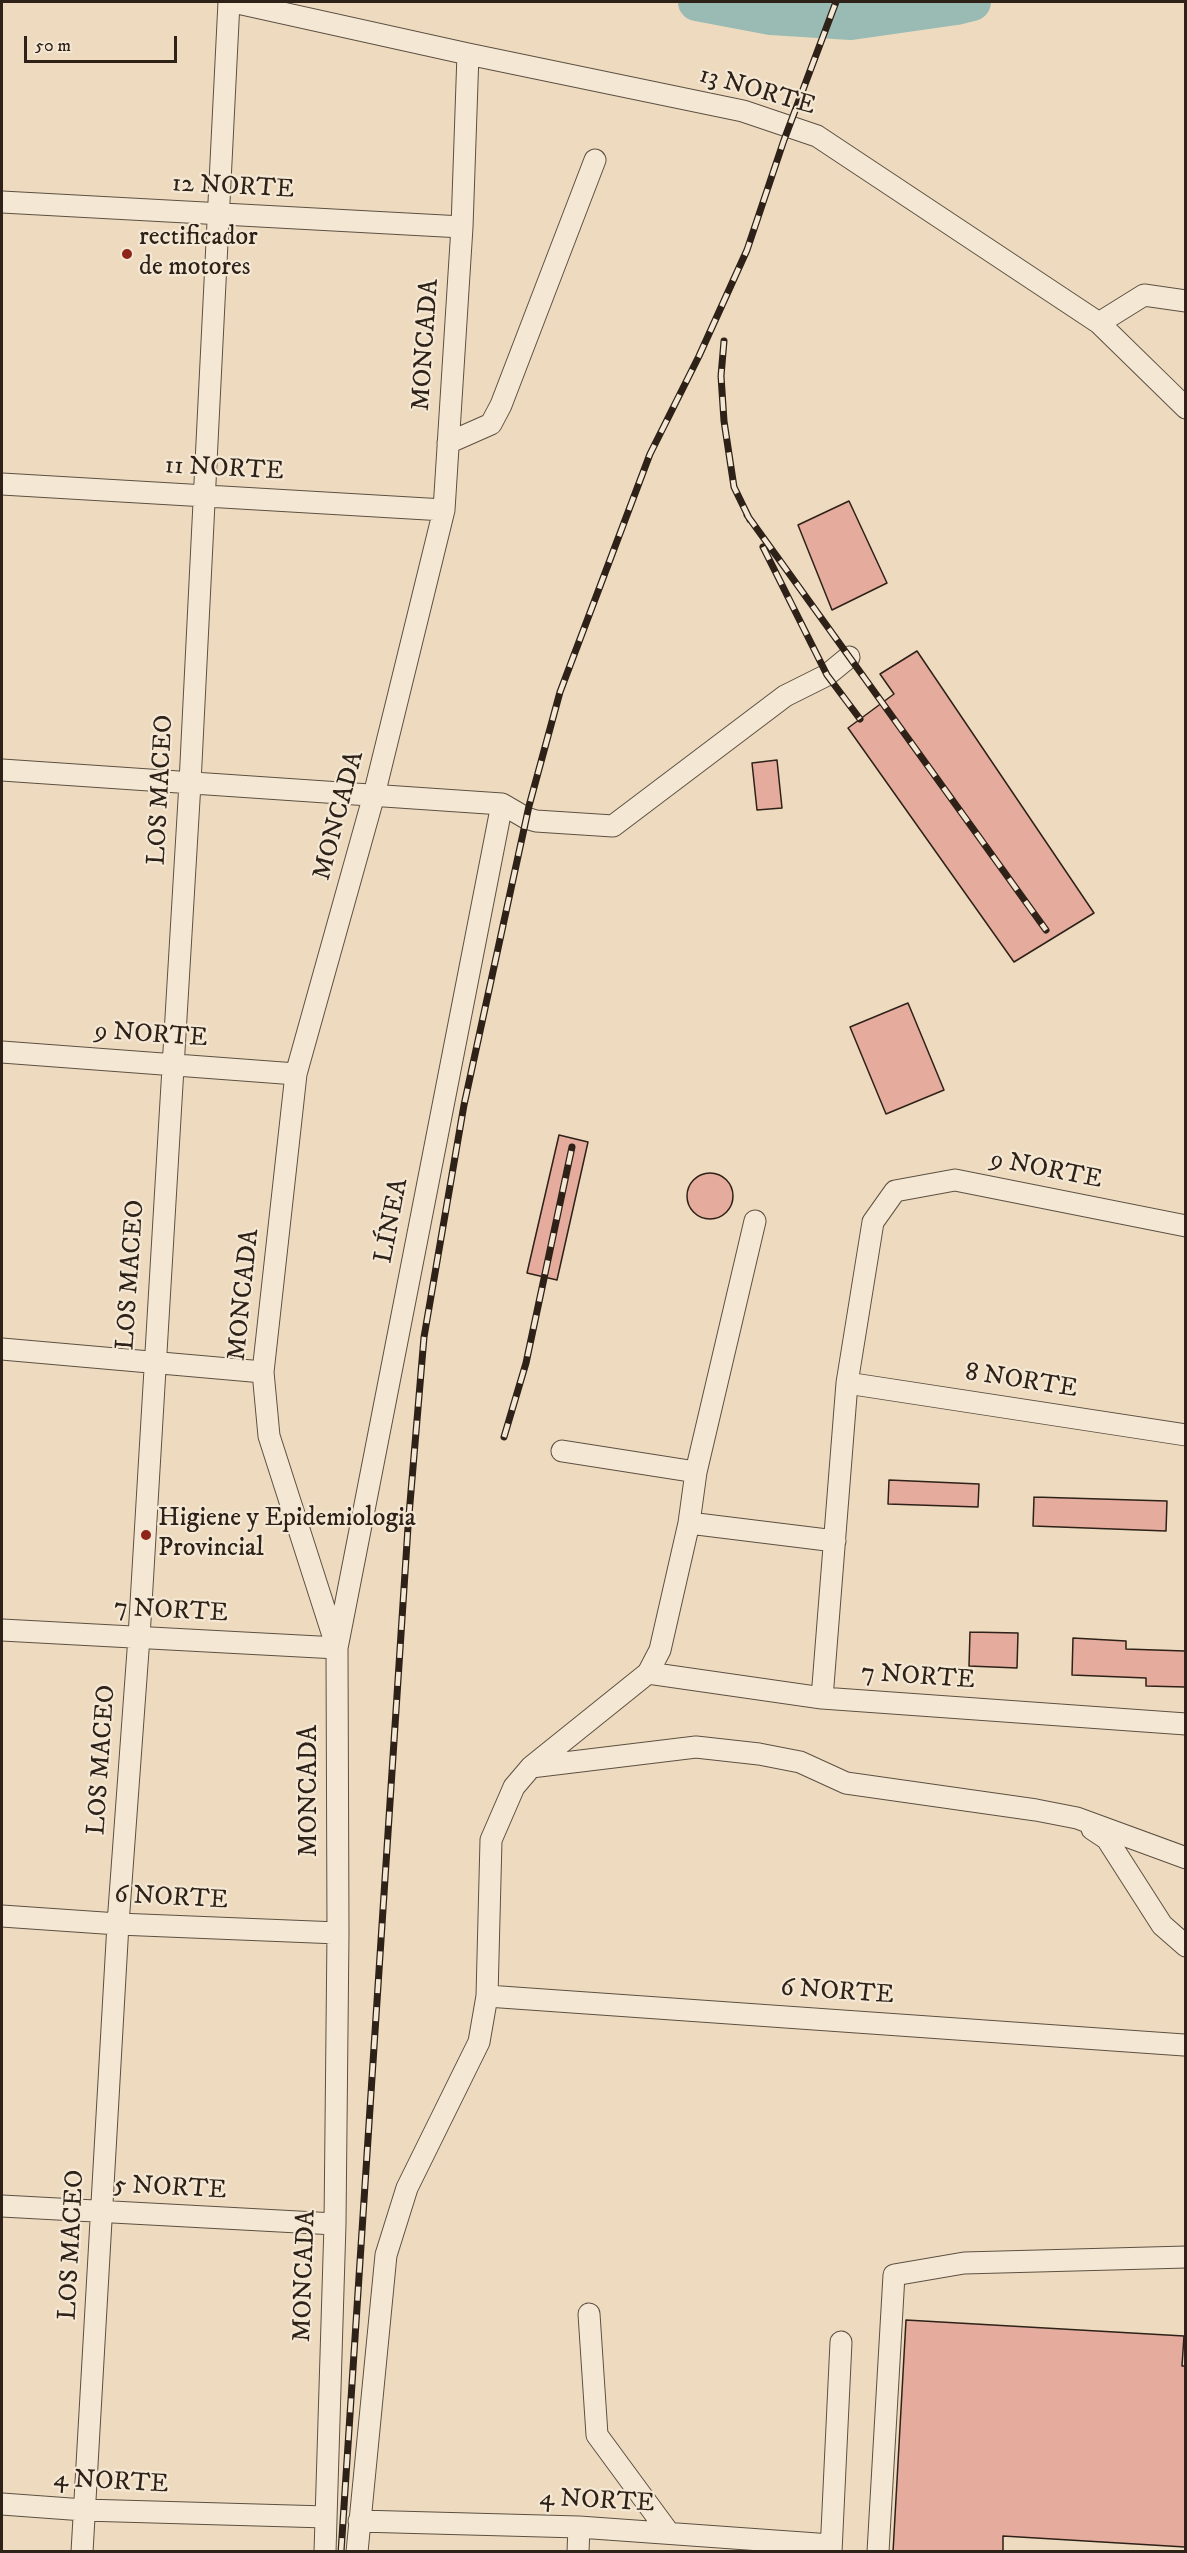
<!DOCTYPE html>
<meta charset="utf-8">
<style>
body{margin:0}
#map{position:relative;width:1187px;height:2553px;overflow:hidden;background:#eedbbf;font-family:"IM FELL DW Pica",serif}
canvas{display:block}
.frame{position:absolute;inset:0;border:3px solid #2d2118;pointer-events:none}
.scale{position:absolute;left:24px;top:36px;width:153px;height:27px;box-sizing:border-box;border:3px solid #2d2118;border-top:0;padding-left:8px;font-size:18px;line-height:21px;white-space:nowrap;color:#2d2118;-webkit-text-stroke:4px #f4e8d5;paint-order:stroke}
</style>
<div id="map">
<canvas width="1187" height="2553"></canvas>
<div class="frame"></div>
<div class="scale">50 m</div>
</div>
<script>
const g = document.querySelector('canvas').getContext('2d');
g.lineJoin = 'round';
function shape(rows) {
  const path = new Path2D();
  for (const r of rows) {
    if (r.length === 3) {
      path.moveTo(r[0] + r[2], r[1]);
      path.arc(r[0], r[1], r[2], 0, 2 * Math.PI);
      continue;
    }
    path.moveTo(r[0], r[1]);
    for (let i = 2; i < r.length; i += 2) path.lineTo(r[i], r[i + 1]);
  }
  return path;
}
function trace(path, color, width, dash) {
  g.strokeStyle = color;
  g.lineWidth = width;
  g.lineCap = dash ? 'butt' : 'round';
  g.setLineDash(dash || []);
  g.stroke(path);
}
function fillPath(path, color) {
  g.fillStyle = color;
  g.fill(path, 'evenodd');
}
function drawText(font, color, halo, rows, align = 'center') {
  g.font = font + ' "IM FELL DW Pica",serif';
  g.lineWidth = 4.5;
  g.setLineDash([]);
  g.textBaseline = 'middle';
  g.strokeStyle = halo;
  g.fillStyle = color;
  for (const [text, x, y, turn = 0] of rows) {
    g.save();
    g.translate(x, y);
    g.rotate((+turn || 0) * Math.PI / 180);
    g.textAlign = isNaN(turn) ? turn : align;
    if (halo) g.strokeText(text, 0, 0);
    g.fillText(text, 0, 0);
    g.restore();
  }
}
trace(shape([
 [697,2,771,16,851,21,956,6,972,2]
]), '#99bbb4', 38);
const building = shape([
 [849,501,887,583,832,610,798,525,849,501],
 [917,651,1094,913,1014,962,848,728,894,694,880,674,917,651],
 [777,760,782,808,757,810,752,763,777,760],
 [908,1003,944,1090,886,1114,850,1027,908,1003],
 [559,1135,588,1142,557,1280,527,1273,559,1135],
 [710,1196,23],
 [889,1480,979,1484,978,1507,888,1504,889,1480],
 [1034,1497,1167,1501,1166,1531,1033,1526,1034,1497],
 [970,1632,1018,1633,1017,1668,969,1666,970,1632],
 [1073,1638,1126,1641,1126,1649,1185,1651,1185,1687,1146,1686,1146,1678,1072,1675,1073,1638],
 [906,2320,1184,2336,1182,2366,1185,2366,1185,2547,1003,2536,1003,2552,893,2552,906,2320]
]);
fillPath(building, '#e5ab9d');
trace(building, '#2d2118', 1.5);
const minor = shape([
 [233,2,468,54,743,111,817,136,1099,323,1186,408],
 [2,202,462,227],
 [1099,323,1144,295,1186,301],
 [448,443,491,424,501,405,595,160],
 [2,484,444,510],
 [2,770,502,804,526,818,536,821,613,826,785,696,827,675,849,657],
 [2,1052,296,1074],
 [2,1349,263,1372],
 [847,1383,1186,1435],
 [562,1451,696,1472],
 [689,1523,835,1541],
 [2,1630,337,1648,502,804],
 [648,1673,822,1698,1186,1724],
 [822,1698,847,1383,873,1222,895,1191,955,1180,1186,1226],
 [531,1767,696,1747,759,1754,800,1762,846,1783,1036,1810,1077,1818,1186,1858],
 [1092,1829,1107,1839,1162,1925,1186,1946],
 [2,1916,118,1924,338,1933],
 [487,1996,1184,2045],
 [2,2206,335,2224],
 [589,2314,597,2435,669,2533],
 [2,2504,84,2510,326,2517],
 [359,2521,579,2527,831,2545],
 [82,2552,118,1924,139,1637,190,783,229,2],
 [325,2552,335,2224,338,1933,337,1648,269,1436,263,1372,296,1074,374,795,444,510,462,227,468,54],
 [357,2552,386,2255,407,2188,479,2042,487,1996,491,1840,514,1787,531,1767,648,1673,660,1650,689,1523,696,1472,755,1221],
 [578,2552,579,2527],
 [831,2552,841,2342],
 [878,2552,894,2275,964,2263,1186,2257]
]);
trace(minor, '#5d5042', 23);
trace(minor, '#f4e8d5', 21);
const rail = shape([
 [724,341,721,376,724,421,734,487,750,520],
 [747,515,1046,930],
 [763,547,827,675,860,719],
 [504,1437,526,1363,572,1147],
 [341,2552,408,1527,424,1337,464,1105,529,806,560,692,650,454,699,356,747,250,784,140,836,2]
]);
trace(rail, '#2d2118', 7);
trace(rail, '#f4e8d5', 4.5, [14]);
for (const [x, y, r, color] of [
 [127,254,6,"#8f2418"],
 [146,1535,6,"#8f2418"]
]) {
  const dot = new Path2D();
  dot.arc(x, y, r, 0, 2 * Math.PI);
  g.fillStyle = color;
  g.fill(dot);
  trace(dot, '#f4e8d5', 2);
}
drawText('26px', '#2d2118', '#f4e8d5', [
 ["13 NORTE",757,92,16],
 ["12 NORTE",233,188,3],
 ["MONCADA",427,345,-86],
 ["11 NORTE",224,470,3],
 ["LOS MACEO",162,790,-87],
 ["MONCADA",340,816,-75],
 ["9 NORTE",151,1036,4],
 ["9 NORTE",1046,1171,11],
 ["LÍNEA",393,1221,-79],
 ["LOS MACEO",132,1275,-86],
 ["MONCADA",245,1295,-84],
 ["8 NORTE",1021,1382,9],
 ["7 NORTE",171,1612,3],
 ["7 NORTE",918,1678,4],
 ["LOS MACEO",103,1760,-86],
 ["MONCADA",311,1791,-90],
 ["6 NORTE",171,1899,3],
 ["6 NORTE",837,1993,4],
 ["5 NORTE",170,2189,3],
 ["LOS MACEO",73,2245,-87],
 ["MONCADA",306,2276,-88],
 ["4 NORTE",111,2483,3],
 ["4 NORTE",597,2502,3]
]);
drawText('26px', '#2d2118', '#f4e8d5', [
 ["rectificador",139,239],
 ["de motores",139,269],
 ["Higiene y Epidemiologia",158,1520],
 ["Provincial",158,1550]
], 'left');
</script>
